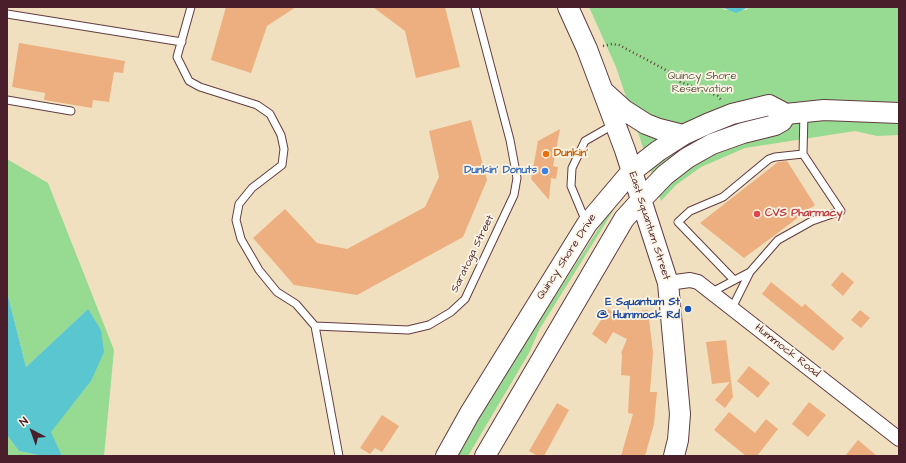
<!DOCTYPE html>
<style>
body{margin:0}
#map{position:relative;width:906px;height:463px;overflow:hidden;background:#f0e0bf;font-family:"Architects Daughter",sans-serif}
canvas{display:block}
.frame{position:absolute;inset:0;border:8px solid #4a1f2b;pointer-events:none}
.north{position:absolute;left:12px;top:411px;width:40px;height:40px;-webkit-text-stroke:3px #fcf5e5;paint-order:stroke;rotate:319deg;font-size:11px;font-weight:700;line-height:16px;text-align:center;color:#4a1f2b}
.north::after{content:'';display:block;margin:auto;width:14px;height:18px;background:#4a1f2b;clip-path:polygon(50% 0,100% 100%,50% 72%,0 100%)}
</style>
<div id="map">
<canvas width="906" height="463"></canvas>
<div class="frame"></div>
<div class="north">N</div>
</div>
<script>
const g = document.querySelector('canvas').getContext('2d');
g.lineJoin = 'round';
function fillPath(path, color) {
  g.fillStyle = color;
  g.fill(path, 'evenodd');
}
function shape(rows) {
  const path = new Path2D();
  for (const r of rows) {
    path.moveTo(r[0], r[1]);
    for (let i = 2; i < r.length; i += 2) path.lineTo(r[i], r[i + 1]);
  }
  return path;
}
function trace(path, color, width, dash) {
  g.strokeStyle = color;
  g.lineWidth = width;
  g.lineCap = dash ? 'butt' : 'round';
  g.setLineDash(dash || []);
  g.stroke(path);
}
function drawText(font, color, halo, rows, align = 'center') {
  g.font = font + ' "Architects Daughter",sans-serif';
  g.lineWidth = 3.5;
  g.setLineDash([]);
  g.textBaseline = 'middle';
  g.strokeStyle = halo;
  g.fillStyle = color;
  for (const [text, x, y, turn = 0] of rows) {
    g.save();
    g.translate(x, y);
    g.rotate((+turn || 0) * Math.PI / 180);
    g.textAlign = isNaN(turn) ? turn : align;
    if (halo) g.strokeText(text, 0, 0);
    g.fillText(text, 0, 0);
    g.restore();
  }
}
fillPath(shape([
 [589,7,721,7,725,10,746,10,749,7,899,7,899,135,877,136,855,131,745,148,701,167,676,185,661,201,616,67],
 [7,159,48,183,114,350,104,456,62,456,50,432,91,381,88,309,26,367,7,292],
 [611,209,613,211,539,330,529,353,468,456,457,456,499,384],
 [7,435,19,451,43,456,7,456]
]), '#97da92');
fillPath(shape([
 [721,7,749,7,736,13],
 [7,292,26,367,88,309,101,330,104,352,91,381,51,432,62,456,43,456,19,451,7,435]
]), '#5ac7d0');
fillPath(shape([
 [226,7,296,7,267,26,251,73,211,60],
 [373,7,445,7,460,67,416,78,405,31],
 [19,43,125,61,123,73,114,72,109,102,93,100,92,108,44,100,45,93,12,87],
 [471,120,487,180,463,237,357,295,294,285,253,238,285,209,317,243,347,249,425,207,439,177,429,131],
 [560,129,553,166,558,167,556,179,551,178,549,200,531,179,538,141],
 [787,161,815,205,744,258,700,223,778,162],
 [842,272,854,282,843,296,831,285],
 [771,282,802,307,805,304,844,338,833,351,762,294],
 [608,309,616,314,648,310,653,353,650,392,657,392,654,424,645,456,621,456,633,414,628,413,630,376,621,375,622,354,621,353,627,339,613,332,606,344,592,334],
 [860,310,870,318,861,328,851,320],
 [726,340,733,397,725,408,715,400,730,382,712,384,706,342],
 [749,366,770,383,758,398,737,381],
 [809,402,826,415,808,437,792,424],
 [557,403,569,410,544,456,538,456,529,451],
 [729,412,755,433,766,419,778,429,757,456,746,456,714,430],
 [382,415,399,426,382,452,375,448,370,454,360,448],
 [858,440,877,456,845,456]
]), '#edaf80');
const lane = shape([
 [191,7,177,57,189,81,200,87,257,105,270,114,281,135,284,149,282,165,252,188,239,204,236,220,241,239,259,270,277,292,296,304,315,326,339,456],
 [7,14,182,42],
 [7,100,71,111],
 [586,222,571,186,572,168,585,141,613,125],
 [734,280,678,222,690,211,723,197,769,159,775,157,803,154],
 [712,292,750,272],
 [732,308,750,272,778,240,812,221,841,211,803,154,804,113],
 [315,326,408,330,429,325,451,312,465,299,514,195,517,178,510,140,475,7]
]);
const street = shape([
 [668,283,690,280,698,282,899,439]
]);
const secondary = shape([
 [568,7,587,49,625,150,668,283,680,414,678,440,674,456],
 [604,92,624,110,646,124,659,129,683,135],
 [446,456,470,413,587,224,631,172,658,151,683,135,707,124,732,114,769,105,786,114,824,110,899,113],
 [485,456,624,219,642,199,665,175,687,158,712,144,743,133,775,125,782,121,786,114]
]);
trace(lane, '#633c41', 9);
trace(street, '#633c41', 16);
trace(secondary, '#633c41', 22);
trace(shape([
 [603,46,612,44,619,45,664,69,674,75,678,81,718,96,722,101]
]), '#633c41', 2.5, [1, 3]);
trace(lane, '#fff', 7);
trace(street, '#fff', 14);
trace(secondary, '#fff', 20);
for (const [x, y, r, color] of [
 [546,154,4,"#e8710a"],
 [545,171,4,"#3f7fe0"],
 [757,214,4,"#e0444e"],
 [688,309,4,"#1a4fb4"]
]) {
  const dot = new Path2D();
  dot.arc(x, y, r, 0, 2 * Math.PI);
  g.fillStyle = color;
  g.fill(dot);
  trace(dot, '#fcf5e5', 1.5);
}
drawText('11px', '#61574a', '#fcf5e5', [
 ["Quincy Shore",702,77],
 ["Reservation",702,90]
]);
drawText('bold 11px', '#c56008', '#fcf5e5', [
 ["Dunkin'",554,154]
], 'left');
drawText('bold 11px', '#366cbe', '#fcf5e5', [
 ["Dunkin' Donuts",537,171]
], 'right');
drawText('bold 11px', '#be3a42', '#fcf5e5', [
 ["CVS Pharmacy",765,214]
], 'left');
drawText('11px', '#4a1f2b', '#fcf5e5', [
 ["East Squantum Street",649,226,72],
 ["Saratoga Street",473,254,-64],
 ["Quincy Shore Drive",567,257,-57],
 ["Hummock Road",787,351,38]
]);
drawText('bold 11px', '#164399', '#fcf5e5', [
 ["E Squantum St",680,303],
 ["@ Hummock Rd",680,316]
], 'right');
</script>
